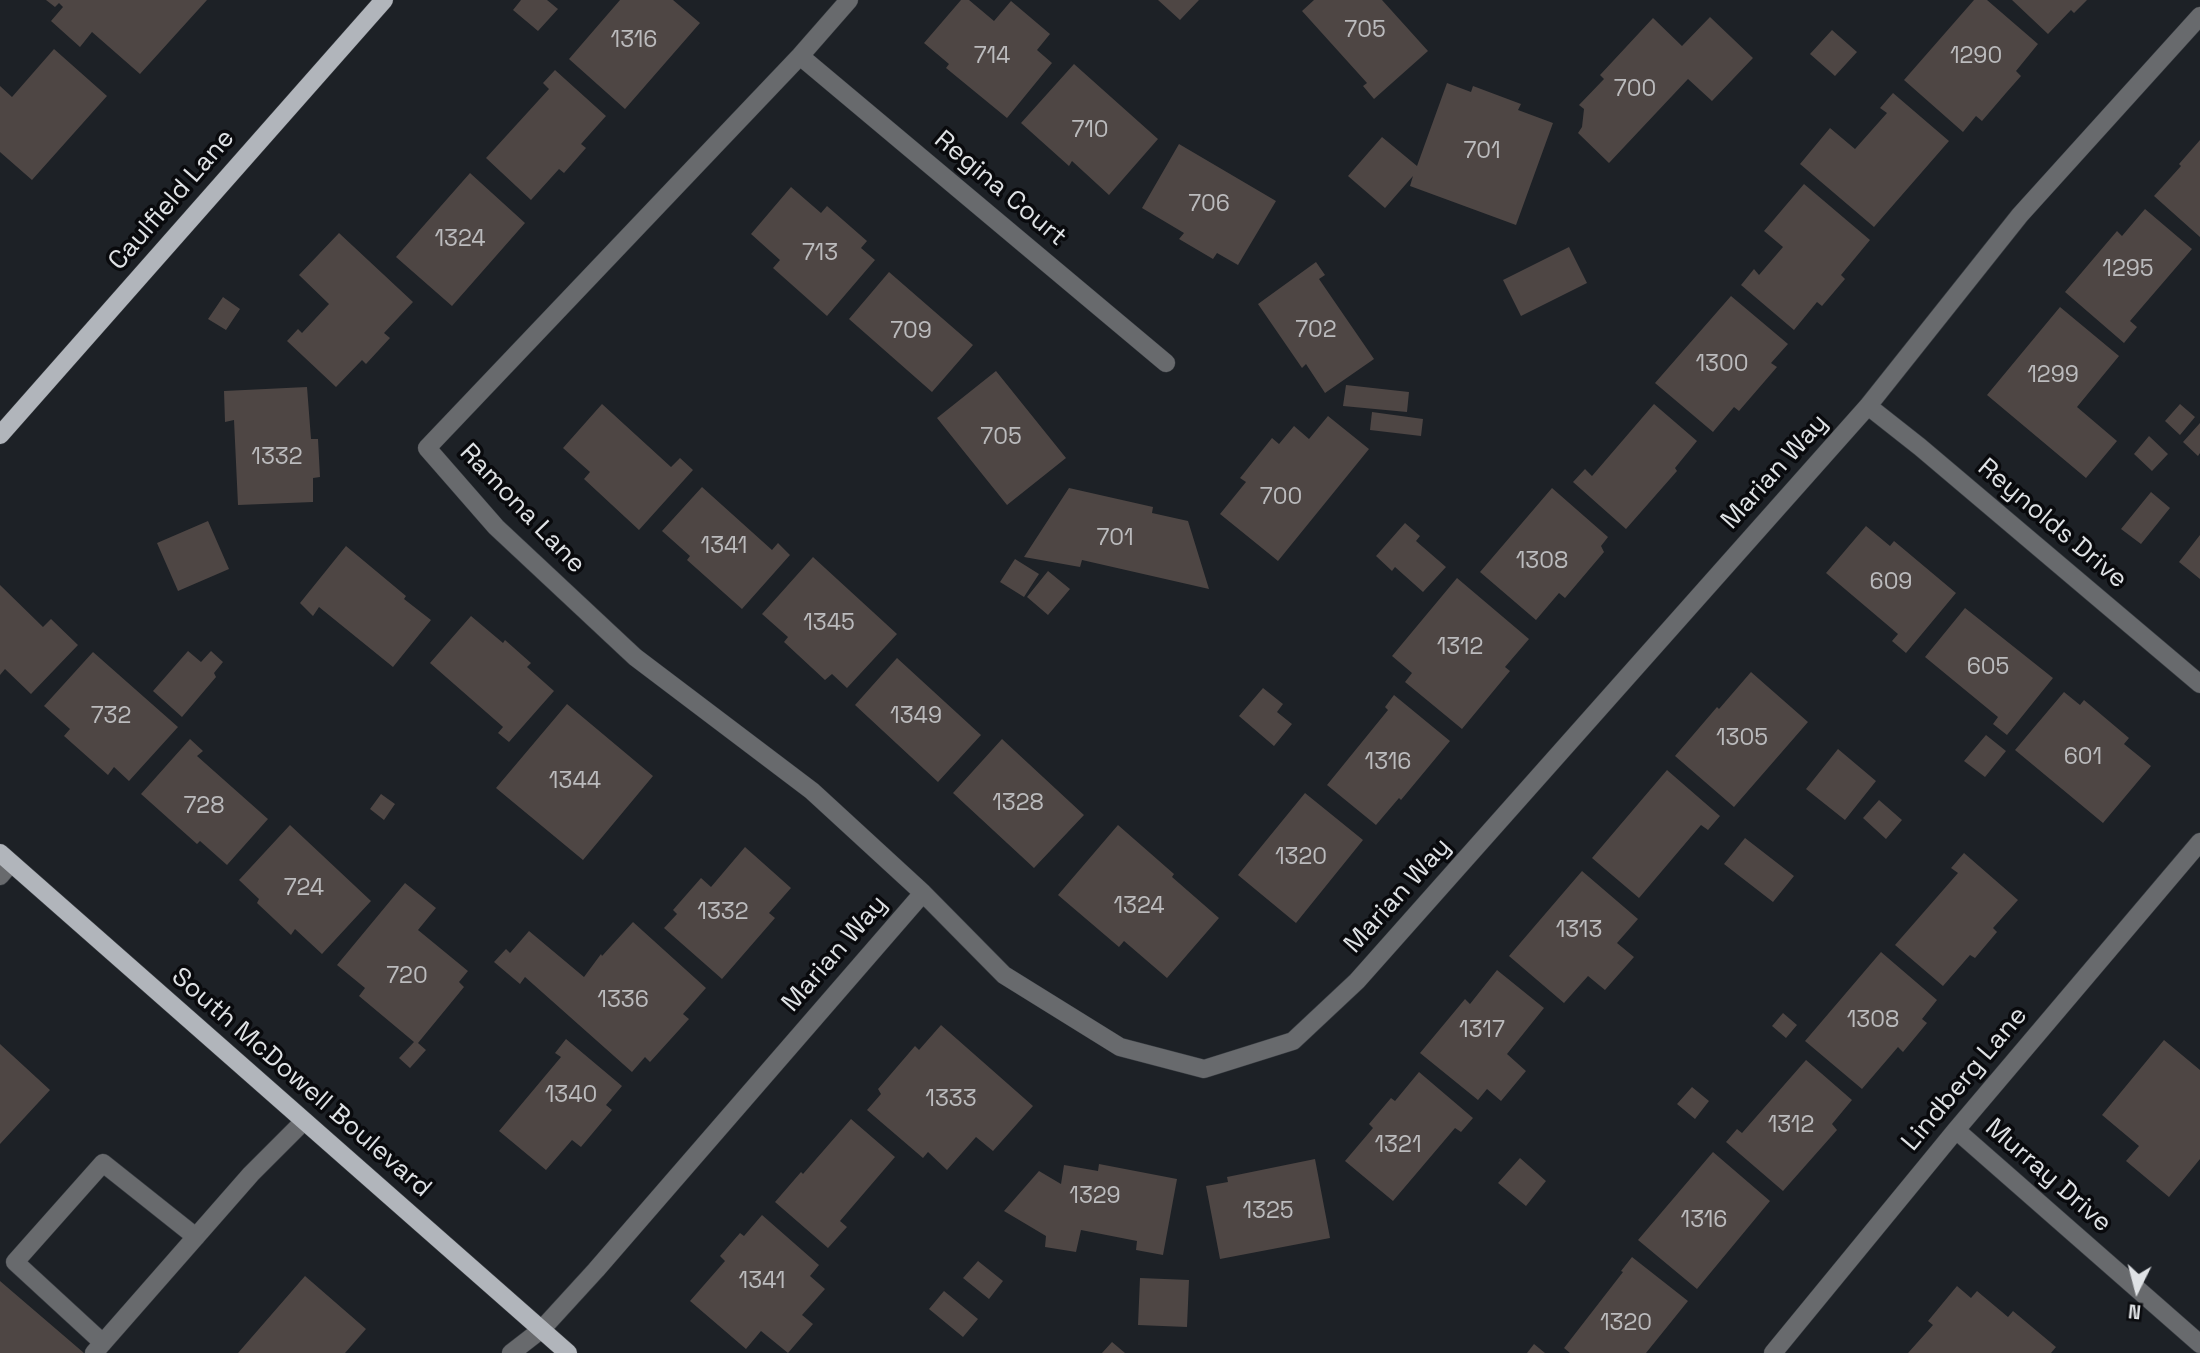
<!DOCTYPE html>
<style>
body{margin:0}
#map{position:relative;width:2200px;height:1353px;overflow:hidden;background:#1d2126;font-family:"Space Grotesk",sans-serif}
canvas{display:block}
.north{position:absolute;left:2102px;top:1255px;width:70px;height:70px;-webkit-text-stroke:5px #090a0d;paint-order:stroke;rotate:186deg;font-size:19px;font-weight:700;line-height:28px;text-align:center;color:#dfe2e5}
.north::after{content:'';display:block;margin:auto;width:24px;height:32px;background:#dfe2e5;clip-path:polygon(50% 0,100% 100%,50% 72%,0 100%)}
</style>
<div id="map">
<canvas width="2200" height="1353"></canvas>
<div class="north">N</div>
</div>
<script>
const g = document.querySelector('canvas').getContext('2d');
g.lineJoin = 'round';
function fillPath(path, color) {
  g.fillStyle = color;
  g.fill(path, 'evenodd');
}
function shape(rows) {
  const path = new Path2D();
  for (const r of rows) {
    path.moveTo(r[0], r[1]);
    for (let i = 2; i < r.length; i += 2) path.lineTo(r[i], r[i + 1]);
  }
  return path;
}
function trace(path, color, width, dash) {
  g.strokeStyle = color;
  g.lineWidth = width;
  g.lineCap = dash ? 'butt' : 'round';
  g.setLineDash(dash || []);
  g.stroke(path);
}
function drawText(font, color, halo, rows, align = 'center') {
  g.font = font + ' "Space Grotesk",sans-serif';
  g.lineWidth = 7;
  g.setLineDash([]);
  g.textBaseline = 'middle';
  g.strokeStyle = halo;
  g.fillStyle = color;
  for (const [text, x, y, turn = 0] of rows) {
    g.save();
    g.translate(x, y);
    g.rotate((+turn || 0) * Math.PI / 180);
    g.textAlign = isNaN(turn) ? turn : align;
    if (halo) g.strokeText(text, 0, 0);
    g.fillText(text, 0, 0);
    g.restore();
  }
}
fillPath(shape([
 [46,0,207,0,140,74,92,32,80,47,51,21,63,7,59,3,55,7],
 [521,0,547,0,558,9,538,31,513,10],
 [620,0,673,0,700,23,625,109,569,59],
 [961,0,969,0,994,21,1011,1,1050,34,1037,50,1052,63,1007,118,946,68,949,64,924,43],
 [1158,0,1199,0,1180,20],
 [1314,0,1382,0,1428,51,1374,99,1363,86,1367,83,1302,11],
 [1974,0,1987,0,2038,44,2016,71,2021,76,2006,93,1982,121,1976,116,1963,132,1904,80],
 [2012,0,2087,0,2074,13,2071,10,2048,34],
 [1710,17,1753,58,1712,101,1688,79,1609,163,1578,133,1582,127,1584,109,1579,105,1604,79,1600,75,1653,18,1682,46],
 [1832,30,1857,52,1835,76,1810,54],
 [54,49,107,96,32,180,0,152,0,86,12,97],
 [1074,64,1158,139,1109,195,1072,161,1069,166,1021,123],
 [555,70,606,116,581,144,586,148,564,173,559,169,531,200,486,158,549,89,543,83],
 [1447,83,1471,92,1473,86,1521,104,1518,110,1553,123,1516,225,1410,186,1413,176,1385,208,1348,176,1382,137,1417,166],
 [1893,93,1949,141,1874,227,1800,164,1830,128,1855,149,1887,113,1880,108],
 [2200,140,2200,237,2154,196,2181,166,2179,164],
 [1179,144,1276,201,1238,265,1217,253,1213,259,1179,239,1184,233,1142,208],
 [470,173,525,223,452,306,396,257],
 [1804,184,1870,240,1841,275,1845,279,1822,306,1817,302,1794,330,1741,285,1754,269,1759,275,1783,247,1764,231],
 [791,187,821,213,827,206,867,241,861,248,875,260,827,316,773,268,780,260,751,234],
 [2145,209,2192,249,2130,321,2137,327,2124,343,2065,292,2117,231,2122,236],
 [339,233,413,302,384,333,390,338,366,364,362,360,336,387,287,341,298,329,302,333,329,304,299,275],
 [1569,247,1587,283,1521,316,1503,280],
 [1316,262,1325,275,1319,279,1374,359,1325,393,1306,364,1302,368,1258,304],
 [889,272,973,345,932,392,849,319],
 [1731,296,1788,344,1771,363,1777,367,1739,411,1734,407,1713,432,1655,383],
 [223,297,240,309,226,330,208,319],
 [2060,307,2119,356,2077,407,2117,441,2086,478,1987,395],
 [996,371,1066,458,1007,505,937,418],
 [1346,385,1409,392,1407,412,1343,406],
 [307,387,311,439,318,439,320,477,313,478,313,502,238,505,234,420,225,422,224,391],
 [602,404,671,467,680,458,693,470,639,530,584,479,590,472,563,448],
 [1654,404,1697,441,1675,468,1677,471,1626,529,1573,482,1585,469,1592,476],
 [2180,404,2195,417,2180,435,2165,421],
 [1372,412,1423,419,1421,436,1370,430],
 [1328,416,1369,449,1278,561,1220,514,1246,482,1240,478,1272,438,1279,444,1294,426,1309,439],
 [2200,423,2200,453,2198,456,2183,442],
 [2149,436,2168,454,2152,471,2134,454],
 [702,487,772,550,778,543,790,555,742,609,687,560,690,556,662,531],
 [1069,488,1153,507,1152,513,1188,521,1209,589,1082,560,1080,567,1024,557],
 [1552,488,1608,537,1601,546,1604,552,1565,598,1559,593,1536,620,1480,572],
 [2151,492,2170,508,2141,544,2121,529],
 [208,521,229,569,178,591,157,543],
 [1405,523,1420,536,1416,541,1446,567,1423,592,1395,567,1392,571,1376,556],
 [1866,526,1890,546,1894,541,1956,593,1906,653,1892,641,1898,634,1826,573],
 [2200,535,2200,579,2179,562],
 [346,546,406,596,404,599,431,620,393,667,319,607,313,616,300,603],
 [813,557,897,634,847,688,832,674,825,680,784,642,788,637,762,614],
 [1015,559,1039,574,1024,597,1000,582],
 [1048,571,1070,589,1048,615,1027,597],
 [1457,578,1529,639,1505,667,1510,671,1462,729,1405,682,1412,673,1392,656],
 [0,585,43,627,51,619,78,645,31,694,5,669,0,675],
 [1965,608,2053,678,2007,735,1993,724,1998,717,1925,657],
 [471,616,503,643,505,640,531,663,527,667,554,691,509,742,498,733,503,727,502,726,430,663],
 [188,651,201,662,211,651,223,662,214,673,216,677,182,717,153,691],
 [93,652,178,727,129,781,114,767,108,775,64,736,70,729,44,706],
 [897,658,981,735,938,782,855,705],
 [1751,672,1808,722,1734,807,1675,756,1717,707,1719,709],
 [1263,688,1283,704,1277,712,1292,724,1274,746,1239,716],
 [2064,692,2080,705,2084,700,2129,738,2124,744,2151,766,2103,823,2015,750],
 [1394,695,1450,741,1401,800,1399,798,1376,825,1327,785,1388,710,1385,707],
 [567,704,653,776,583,860,496,788],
 [1986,735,2006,751,1985,777,1964,761],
 [190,739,203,751,197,756,268,819,227,865,200,841,197,844,141,794],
 [1002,739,1084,815,1034,868,953,793],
 [1838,749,1876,781,1845,820,1806,789],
 [1667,770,1720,816,1708,830,1701,825,1639,898,1592,858],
 [1305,793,1363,840,1296,923,1238,875],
 [381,794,395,804,384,820,370,809],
 [1879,800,1902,820,1886,839,1863,818],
 [290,825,371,901,322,954,295,929,291,935,257,903,259,899,239,880],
 [1118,825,1174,874,1172,877,1219,918,1167,978,1124,941,1119,947,1058,895],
 [1745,838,1794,876,1773,902,1724,864],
 [745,847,791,888,769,913,775,918,722,979,664,928,677,914,673,910,701,878,711,887],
 [1964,853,2018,900,1993,928,1997,932,1975,958,1970,955,1943,986,1895,945,1958,873,1951,868],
 [1582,871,1638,919,1617,943,1634,957,1605,990,1588,976,1564,1003,1509,956],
 [405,883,436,908,418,930,468,971,459,982,464,987,418,1043,426,1050,410,1068,399,1058,414,1042,359,996,365,988,337,965],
 [633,922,706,988,683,1014,689,1019,650,1062,645,1057,632,1072,525,977,520,984,494,962,506,949,510,953,529,931,584,977,601,954,602,956],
 [1881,952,1937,1000,1922,1019,1927,1023,1903,1052,1898,1047,1862,1089,1805,1041],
 [1497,970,1544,1008,1507,1054,1526,1071,1501,1101,1487,1089,1478,1100,1420,1053,1465,999,1470,1004],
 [1783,1013,1797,1025,1786,1038,1772,1026],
 [941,1025,1033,1106,993,1151,976,1137,947,1170,928,1152,923,1158,867,1110,881,1094,878,1089,915,1046,919,1050],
 [566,1039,622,1086,606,1105,612,1110,581,1147,572,1140,546,1170,499,1131,561,1057,555,1053],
 [2164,1040,2200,1070,2200,1159,2169,1197,2126,1161,2139,1146,2102,1115],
 [0,1044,50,1090,0,1144],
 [1806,1060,1852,1100,1832,1124,1837,1130,1783,1191,1726,1142,1737,1129,1742,1133],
 [1419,1072,1473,1118,1461,1132,1455,1128,1393,1201,1345,1161,1373,1128,1369,1124,1391,1098,1395,1101],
 [1692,1087,1709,1101,1695,1119,1677,1104],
 [851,1119,895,1157,840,1221,847,1227,828,1248,775,1202,801,1172,803,1174],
 [1713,1152,1770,1201,1697,1289,1638,1240],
 [1520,1158,1546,1181,1526,1206,1498,1183],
 [1315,1159,1330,1238,1220,1259,1206,1186,1228,1182,1227,1177],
 [1099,1164,1177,1179,1163,1255,1136,1250,1137,1241,1081,1230,1076,1252,1045,1247,1046,1236,1004,1211,1039,1171,1061,1184,1064,1165,1098,1171],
 [762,1215,819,1265,810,1276,825,1289,802,1315,813,1324,788,1353,761,1331,746,1349,690,1301,725,1261,720,1256,740,1233,744,1236],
 [1632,1257,1688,1301,1646,1353,1570,1353,1564,1348,1623,1272,1621,1271],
 [978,1261,1003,1281,989,1299,963,1278],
 [305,1276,366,1329,345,1353,238,1353],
 [1140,1278,1189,1280,1187,1327,1138,1325],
 [0,1281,84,1353,0,1353],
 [1957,1286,1971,1298,1977,1291,2008,1317,2013,1311,2056,1347,2051,1353,1908,1353,1933,1325,1928,1321],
 [944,1291,978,1319,963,1337,929,1309],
 [1112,1342,1125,1353,1102,1353],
 [1534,1344,1545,1353,1527,1353]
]), '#4e4644');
const minor = shape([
 [849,0,800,56,427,448,496,527,635,657,812,791,923,893,1004,975,1120,1047,1204,1069,1293,1041,1357,981,1868,406,2020,215,2200,16],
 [800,56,1166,363],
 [1868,406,1920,447,2200,684],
 [0,876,11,863],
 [1956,1130,2200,1344],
 [103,1343,15,1262,103,1163,196,1237],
 [94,1353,251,1174,304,1121],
 [511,1353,542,1329,596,1270,923,893],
 [1773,1353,1956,1130,2200,842]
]);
const major = shape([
 [0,435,384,0],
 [0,853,568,1353]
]);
trace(minor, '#383c41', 19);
trace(major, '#383c41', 19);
trace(minor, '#686a6d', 18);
trace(major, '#b1b5bb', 18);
drawText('23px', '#bbbbbd', null, [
 ["705",1365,31],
 ["1316",634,41],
 ["714",992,57],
 ["1290",1976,57],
 ["700",1635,90],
 ["710",1090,131],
 ["701",1482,152],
 ["706",1209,205],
 ["1324",460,240],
 ["713",820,254],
 ["1295",2128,270],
 ["702",1316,331],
 ["709",911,332],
 ["1300",1722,365],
 ["1299",2053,376],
 ["705",1001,438],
 ["1332",277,458],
 ["700",1281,498],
 ["701",1115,539],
 ["1341",724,547],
 ["1308",1542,562],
 ["609",1891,583],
 ["1345",829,624],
 ["1312",1460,648],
 ["605",1988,668],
 ["732",111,717],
 ["1349",916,717],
 ["1305",1742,739],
 ["601",2083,758],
 ["1316",1388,763],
 ["1344",575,782],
 ["1328",1018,804],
 ["728",204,807],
 ["1320",1301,858],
 ["724",304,889],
 ["1324",1139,907],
 ["1332",723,913],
 ["1313",1579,931],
 ["720",407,977],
 ["1336",623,1001],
 ["1308",1873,1021],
 ["1317",1482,1031],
 ["1340",571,1096],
 ["1333",951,1100],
 ["1312",1791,1126],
 ["1321",1398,1146],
 ["1329",1095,1197],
 ["1325",1268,1212],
 ["1316",1704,1221],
 ["1341",762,1282],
 ["1320",1626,1324]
]);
drawText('26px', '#dfe2e5', '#090a0d', [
 ["Regina Court",1000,189,40],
 ["Caulfield Lane",172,200,-49],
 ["Marian Way",1775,472,-48],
 ["Ramona Lane",522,509,46],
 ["Reynolds Drive",2052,524,40],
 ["Marian Way",1398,896,-48],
 ["Marian Way",835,954,-49],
 ["Lindberg Lane",1965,1079,-50],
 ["South McDowell Boulevard",301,1083,41],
 ["Murray Drive",2048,1176,41]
]);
</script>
